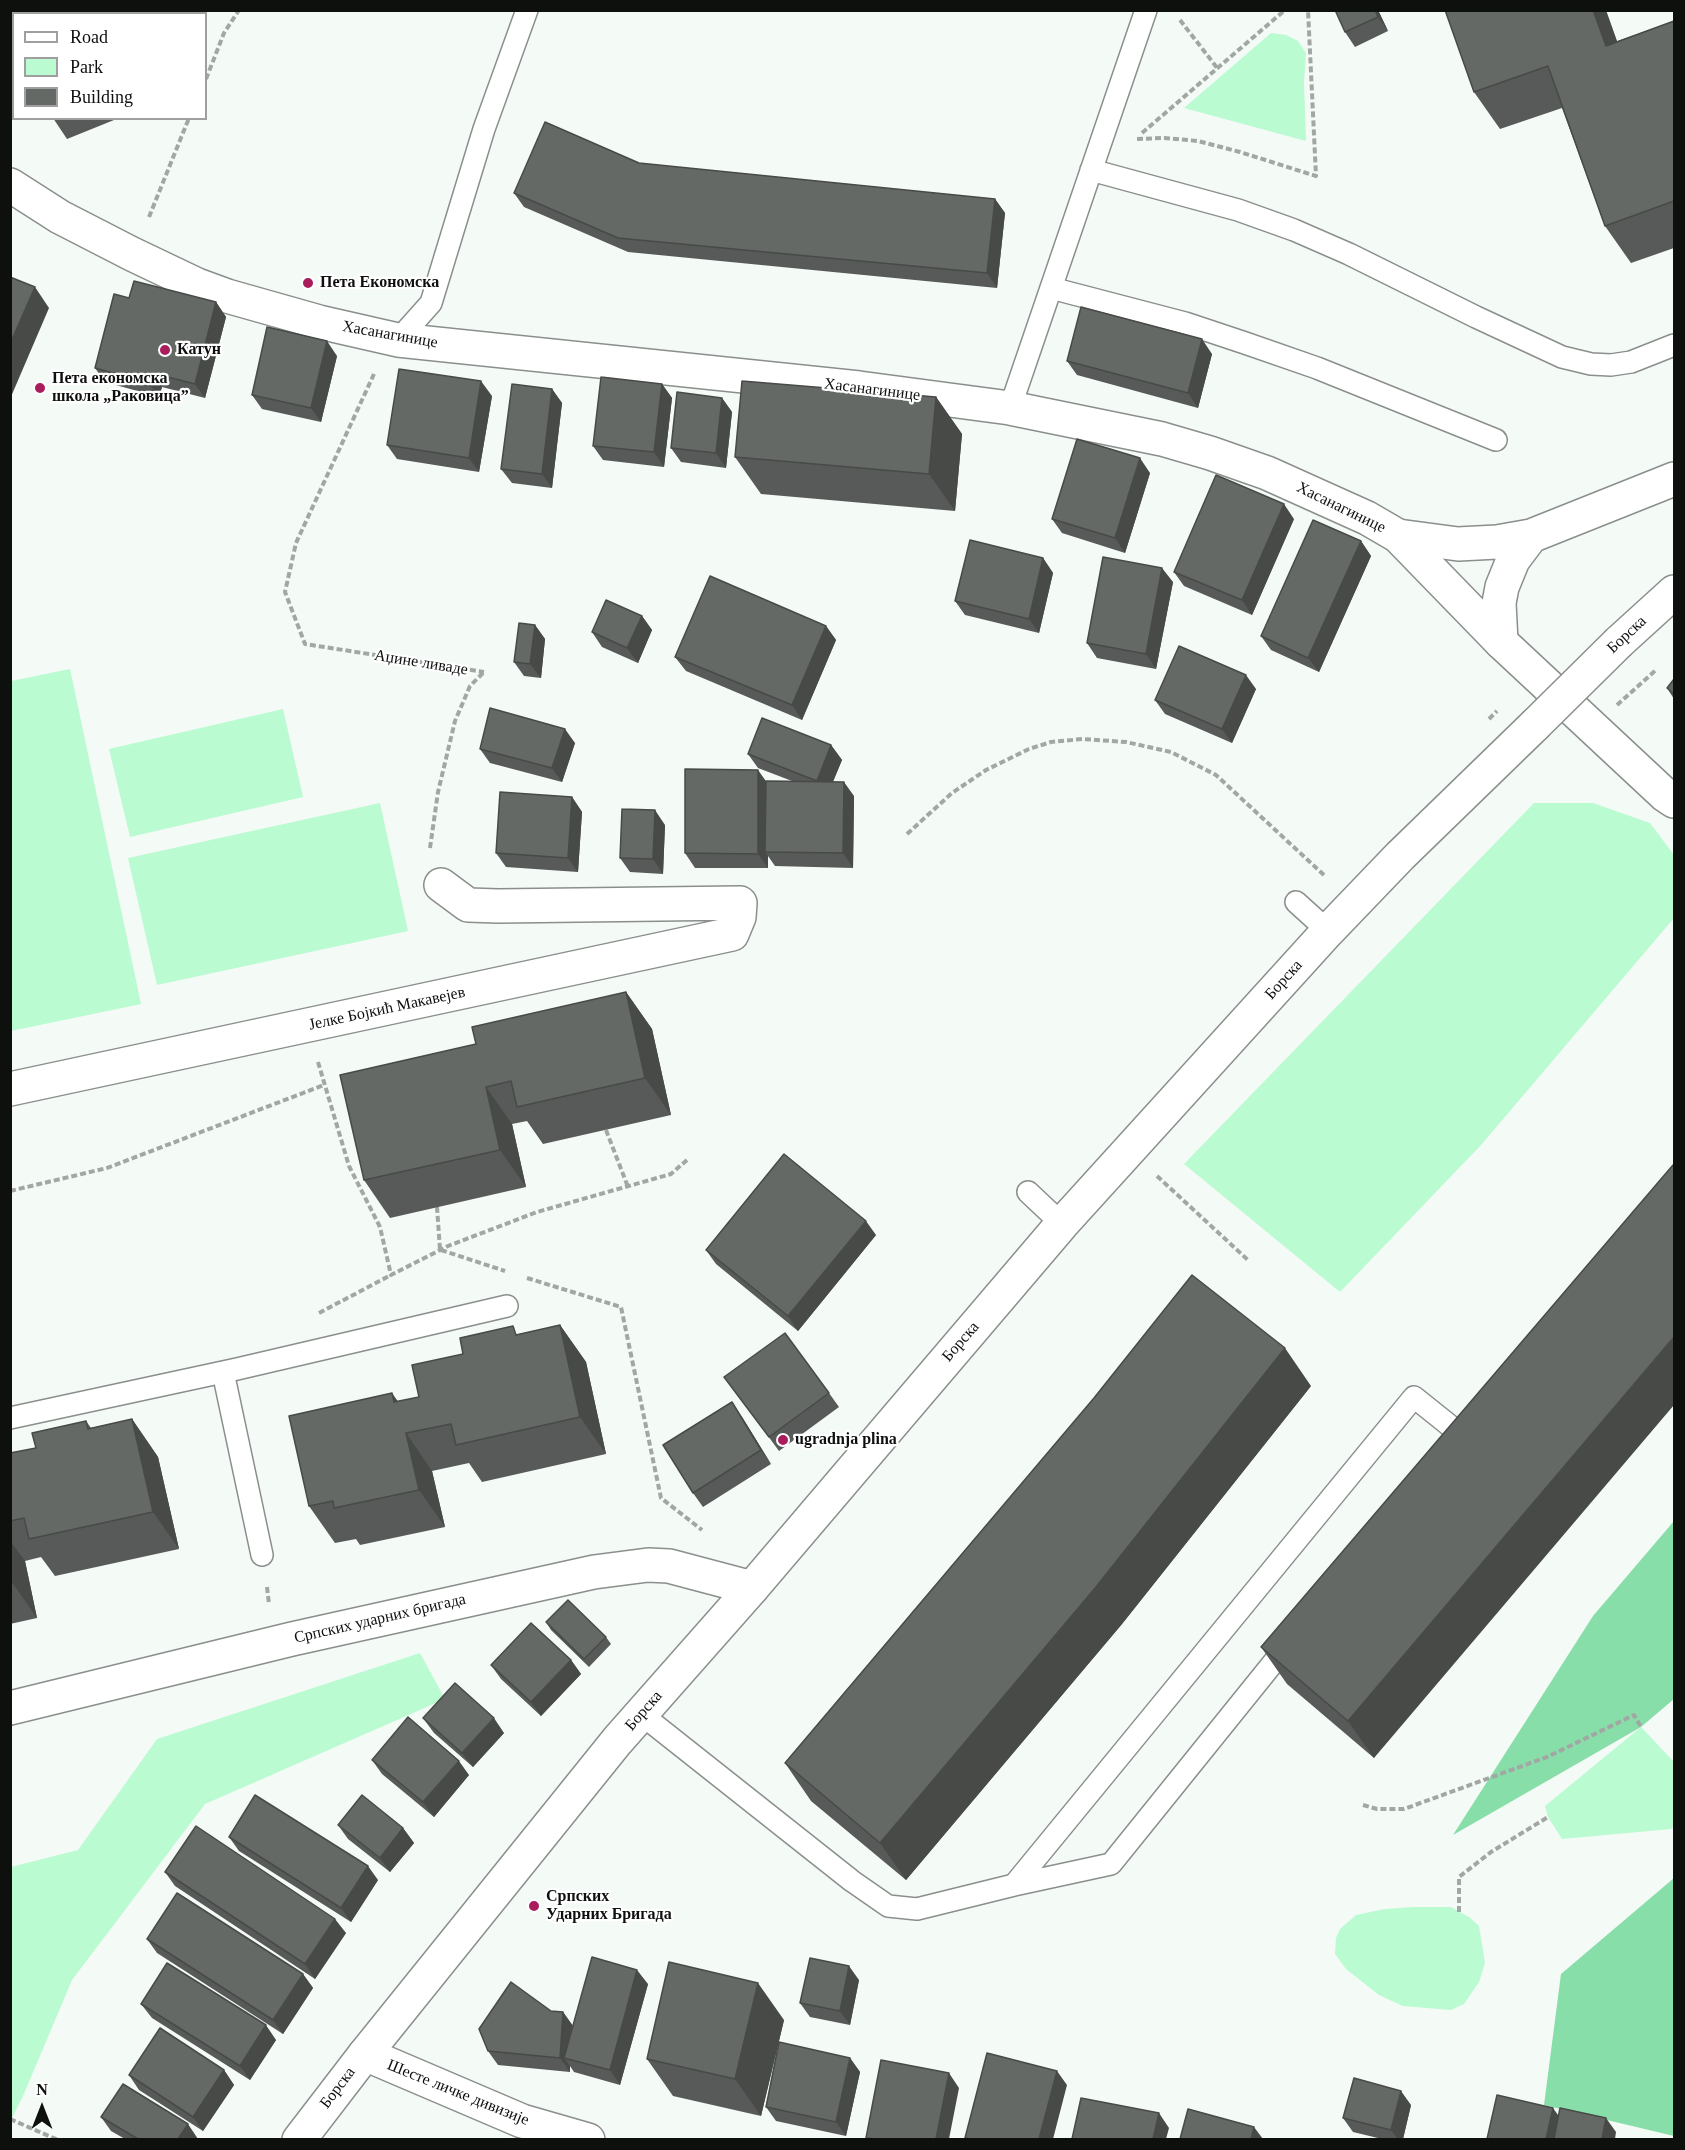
<!DOCTYPE html>
<meta charset="utf-8">
<style>
body{margin:0}
#map{position:relative;width:1685px;height:2150px;overflow:hidden;background:#f4faf6;font-family:Georgia,serif}
canvas{display:block}
.frame{position:absolute;inset:0;border:12px solid #0e100e;pointer-events:none}
.legend{position:absolute;left:12px;top:12px;width:195px;height:108px;box-sizing:border-box;background:#fff;border:2px solid #9f9f9f;margin:0;padding:8px 10px;list-style:none;font-size:18px;color:#0e100e}
.legend li{display:flex;align-items:center;gap:12px;height:30px}
.legend b{width:30px;border:2px solid #9f9f9f}
.north{position:absolute;left:12px;top:2078px;width:60px;height:60px;-webkit-text-stroke:4px #fff;paint-order:stroke;rotate:0deg;font-size:16px;font-weight:700;line-height:24px;text-align:center;color:#0e100e}
.north::after{content:'';display:block;margin:auto;width:21px;height:27px;background:#0e100e;clip-path:polygon(50% 0,100% 100%,50% 72%,0 100%)}
</style>
<div id="map">
<canvas width="1685" height="2150"></canvas>
<div class="frame"></div>
<ul class="legend">
<li><b style="height:8px;background:#fff"></b>Road</li>
<li><b style="height:16px;background:#bafbd1"></b>Park</li>
<li><b style="height:16px;background:#656966"></b>Building</li>
</ul>
<div class="north">N</div>
</div>
<script>
const g = document.querySelector('canvas').getContext('2d');
g.lineJoin = 'round';
function fillPath(path, color) {
  g.fillStyle = color;
  g.fill(path, 'evenodd');
}
function shape(rows) {
  const path = new Path2D();
  for (const r of rows) {
    path.moveTo(r[0], r[1]);
    for (let i = 2; i < r.length; i += 2) path.lineTo(r[i], r[i + 1]);
  }
  return path;
}
function trace(path, color, width, dash) {
  g.strokeStyle = color;
  g.lineWidth = width;
  g.lineCap = dash ? 'butt' : 'round';
  g.setLineDash(dash || []);
  g.stroke(path);
}
function drawText(font, color, halo, rows, align = 'center') {
  g.font = font + ' Georgia,serif';
  g.lineWidth = 4.5;
  g.setLineDash([]);
  g.textBaseline = 'middle';
  g.strokeStyle = halo;
  g.fillStyle = color;
  for (const [text, x, y, turn = 0] of rows) {
    g.save();
    g.translate(x, y);
    g.rotate((+turn || 0) * Math.PI / 180);
    g.textAlign = isNaN(turn) ? turn : align;
    if (halo) g.strokeText(text, 0, 0);
    g.fillText(text, 0, 0);
    g.restore();
  }
}
fillPath(shape([
 [1271,33,1286,35,1298,41,1306,53,1304,82,1306,141,1184,108],
 [70,669,141,1004,11,1031,11,681],
 [283,709,303,797,130,837,109,749],
 [380,803,408,931,157,985,128,858],
 [1534,803,1593,803,1650,823,1674,855,1674,918,1481,1145,1340,1292,1184,1164],
 [420,1653,445,1699,205,1804,72,1980,23,2096,11,2120,11,1867,78,1850,157,1739],
 [1641,1727,1674,1762,1674,1826,1671,1829,1562,1839,1548,1817,1545,1806],
 [1413,1907,1451,1907,1469,1917,1479,1926,1485,1963,1479,1982,1464,2004,1451,2010,1403,2006,1379,1995,1346,1969,1335,1954,1336,1938,1340,1929,1356,1915,1385,1909]
]), '#bafbd1');
fillPath(shape([
 [1674,1521,1674,1699,1641,1727,1453,1835,1593,1616],
 [1674,1878,1674,2136,1544,2105,1561,1974]
]), '#87dea8');
const service = shape([
 [1091,170,1238,210,1294,230,1349,254,1476,317,1562,357,1591,364,1611,365,1631,362,1674,345],
 [1051,288,1185,323,1245,343,1317,368,1496,440],
 [398,340,431,303,484,129,527,10],
 [1010,408,1146,10],
 [1296,902,1328,931],
 [1028,1192,1062,1224],
 [223,1372,262,1555],
 [10,1418,237,1369,507,1306],
 [641,1714,852,1881,888,1906,917,1909,1014,1885,1111,1864,1290,1642],
 [1014,1885,1414,1397,1459,1433]
]);
const minor = shape([
 [10,185,60,217,132,254,197,285,227,296,319,322,398,340,859,388,1010,408,1162,439,1210,453,1267,473,1367,518,1398,536,1501,642,1665,795,1674,801],
 [10,1089,732,934,739,917,740,903,498,906,468,905,441,885],
 [365,2054,522,2121,588,2140]
]);
const tertiary = shape([
 [10,1708,292,1639,594,1572,648,1565,669,1566,752,1588]
]);
const secondary = shape([
 [1398,536,1458,544,1497,542,1531,536,1674,479],
 [1501,642,1499,603,1502,587,1513,560,1531,536],
 [1619,642,1674,592],
 [299,2140,365,2054,617,1741,752,1588,1062,1224,1328,931,1400,856,1535,725]
]);
trace(service, '#8a8f8c', 24);
trace(minor, '#8a8f8c', 36);
trace(tertiary, '#8a8f8c', 36);
trace(secondary, '#8a8f8c', 36);
trace(shape([
 [1180,20,1218,69],
 [206,79,224,33,239,10],
 [1142,133,1285,10],
 [1137,139,1164,138,1198,141,1240,152,1316,176,1308,10],
 [149,217,189,118],
 [374,374,296,543,285,592,305,644,484,672],
 [907,834,952,793,986,770,1029,749,1051,742,1082,739,1126,742,1171,752,1216,775,1325,876],
 [430,848,438,792,455,721,470,686,484,672],
 [318,1062,349,1166,380,1227,391,1275,448,1246,537,1212,671,1174,688,1159],
 [606,1130,628,1187],
 [1157,1176,1249,1261],
 [10,1191,107,1168,324,1085],
 [437,1207,440,1250],
 [441,1250,505,1271],
 [527,1278,621,1307,661,1498,702,1530],
 [319,1313,391,1275],
 [267,1587,269,1604],
 [1363,1805,1377,1809,1404,1809,1547,1757,1634,1715,1641,1727],
 [1459,1912,1459,1877,1491,1852,1548,1817],
 [10,2119,58,2140]
]), '#a2a7a3', 4, [6, 3]);
trace(service, '#fff', 21);
trace(minor, '#fff', 33);
trace(tertiary, '#fff', 33);
trace(secondary, '#fff', 33);
const secondaryBridge = shape([
 [1535,725,1619,642]
]);
trace(secondaryBridge, '#8a8f8c', 36, []);
trace(shape([
 [1617,705,1657,669],
 [1489,719,1497,711]
]), '#a2a7a3', 4, [6, 3]);
trace(secondaryBridge, '#fff', 33);
fillPath(shape([
 [1378,10,1388,31,1355,47,1345,32],
 [1674,21,1674,248,1631,263,1605,226,1562,108,1500,129,1474,92],
 [53,118,119,118,67,139],
 [514,193,995,199,1005,213,997,288,628,252,524,207],
 [129,298,216,302,226,317,205,398,162,387,159,397,105,382,95,368],
 [1212,354,1198,408,1077,375,1067,361],
 [337,356,321,422,262,409,252,395],
 [662,384,672,398,664,467,603,460,593,446],
 [552,389,562,403,552,488,512,483,501,469],
 [492,396,479,472,397,459,387,445],
 [936,397,962,434,955,511,761,494,735,457],
 [722,398,732,412,726,468,681,462,671,448],
 [1150,473,1125,553,1062,533,1052,519],
 [1294,519,1252,615,1184,586,1174,572],
 [1361,541,1371,556,1319,672,1271,650,1261,636],
 [1043,558,1053,573,1039,633,965,615,955,601],
 [1173,582,1156,669,1097,658,1087,643],
 [642,616,652,630,638,663,602,647,592,632],
 [535,625,545,639,541,678,524,676,514,662],
 [826,626,836,640,802,720,686,671,675,657],
 [1674,679,1674,699,1667,688],
 [1256,689,1232,743,1165,714,1155,700],
 [575,743,562,782,490,763,480,749],
 [831,745,842,760,833,782,854,796,853,868,775,866,768,856,768,868,695,868,685,853,766,781,792,781,758,768,748,754],
 [572,797,582,812,578,872,506,867,496,853],
 [665,825,663,874,630,872,620,858],
 [626,992,652,1029,671,1115,543,1144,527,1121,512,1124,526,1187,390,1218,364,1180,476,1044],
 [1674,1167,1374,1758,1287,1684,1261,1647],
 [876,1235,798,1331,716,1264,706,1250],
 [560,1325,586,1362,606,1454,482,1482,469,1463,432,1471,445,1527,360,1545,356,1539,335,1543,309,1506,398,1402,419,1397,463,1354,519,1334],
 [1311,1386,1122,1624,906,1880,811,1801,785,1763],
 [735,1391,829,1393,839,1407,779,1451],
 [742,1417,771,1464,703,1507,693,1493],
 [132,1419,158,1457,179,1549,55,1576,41,1557,25,1561,37,1618,10,1624,10,1453,36,1448,86,1421,91,1428],
 [546,1622,606,1637,611,1644,589,1667,551,1630],
 [571,1660,581,1674,541,1716,501,1679,491,1665],
 [423,1718,504,1733,473,1767,434,1733],
 [372,1760,469,1775,434,1817,382,1774],
 [338,1825,403,1828,414,1843,390,1872,348,1839],
 [229,1837,378,1880,351,1922,239,1851],
 [165,1872,346,1933,315,1979,175,1886],
 [147,1939,303,1974,313,1988,283,2034,157,1953],
 [859,1980,850,2025,810,2017,800,2003],
 [648,1984,620,2085,574,2072,570,2066,570,2072,498,2065,488,2051,551,2011,563,2012,573,2026],
 [141,2004,276,2040,250,2080,152,2018],
 [784,2020,761,2116,673,2096,647,2059],
 [850,2058,860,2072,846,2136,776,2121,766,2107],
 [224,2070,234,2085,203,2131,139,2090,129,2075],
 [1411,2105,1403,2139,1382,2139,1353,2132,1343,2118],
 [101,2117,198,2139,125,2139,111,2131]
]), '#575a58');
fillPath(shape([
 [145,10,156,10,157,14,146,14],
 [1375,10,1378,10,1388,31,1378,17],
 [1593,10,1606,10,1632,83,1606,46],
 [995,199,1005,213,997,288,987,273],
 [35,287,49,308,10,399,10,344],
 [216,302,226,317,205,398,195,384],
 [1202,339,1212,354,1198,408,1188,393],
 [327,341,337,356,321,422,311,408],
 [152,373,162,387,159,397,149,383],
 [481,381,492,396,479,472,469,458],
 [662,384,672,398,664,467,654,452],
 [552,389,562,403,552,488,542,474],
 [936,397,962,434,955,511,929,474],
 [722,398,732,412,726,468,716,453],
 [1140,458,1150,473,1125,553,1115,538],
 [1284,504,1294,519,1252,615,1242,600],
 [1361,541,1371,556,1319,672,1308,658],
 [1043,558,1053,573,1039,633,1029,619],
 [1162,568,1173,582,1156,669,1146,654],
 [642,616,652,630,638,663,627,648],
 [535,625,545,639,541,678,530,664],
 [826,626,836,640,802,720,792,705],
 [1246,675,1256,689,1232,743,1222,729],
 [565,729,575,743,562,782,552,768],
 [831,745,842,760,827,795,817,781],
 [758,770,768,784,765,852,768,856,768,868,758,854],
 [844,782,854,796,853,868,843,853],
 [572,797,582,812,578,872,568,858],
 [655,810,665,825,663,874,653,859],
 [626,992,652,1029,671,1115,645,1078],
 [486,1087,512,1124,526,1187,500,1150],
 [866,1221,876,1235,798,1331,788,1316],
 [560,1325,586,1362,606,1454,580,1417],
 [1674,1337,1674,1405,1374,1758,1348,1721],
 [1285,1348,1311,1386,1122,1624,906,1880,880,1843],
 [392,1393,418,1430,394,1402],
 [732,1402,742,1417,771,1464,761,1450],
 [132,1419,158,1457,179,1549,153,1512],
 [406,1433,432,1471,445,1527,419,1490],
 [10,1541,25,1561,37,1618,11,1581],
 [571,1660,581,1674,541,1716,531,1702],
 [494,1718,504,1733,473,1767,462,1753],
 [459,1761,469,1775,434,1817,423,1802],
 [403,1828,414,1843,390,1872,380,1858],
 [368,1866,378,1880,351,1922,341,1908],
 [335,1919,346,1933,315,1979,305,1964],
 [849,1966,859,1980,850,2025,840,2011],
 [637,1970,648,1984,620,2085,610,2070],
 [303,1974,313,1988,283,2034,273,2020],
 [758,1983,784,2020,761,2116,735,2079],
 [563,2012,573,2026,564,2058,570,2066,570,2072,560,2058],
 [266,2025,276,2040,250,2080,240,2066],
 [850,2058,860,2072,846,2136,836,2122],
 [224,2070,234,2085,203,2131,193,2117],
 [1057,2071,1067,2085,1053,2139,1039,2139],
 [949,2073,959,2088,949,2139,936,2139],
 [1401,2091,1411,2105,1403,2139,1398,2139,1391,2130],
 [1553,2108,1563,2122,1559,2139,1546,2139],
 [1159,2113,1169,2128,1166,2139,1153,2139],
 [1606,2118,1616,2132,1615,2139,1602,2139],
 [188,2124,198,2139,178,2139],
 [1254,2127,1263,2139,1251,2139]
]), '#474a47');
const building = shape([
 [10,10,145,10,146,14,14,14,14,34,10,26,10,10],
 [1335,10,1375,10,1378,17,1345,32,1335,10],
 [1445,10,1593,10,1606,46,1674,21,1674,201,1605,226,1548,66,1474,92,1445,10],
 [545,122,639,163,995,199,987,273,618,238,514,193,545,122],
 [10,277,35,287,10,344,10,277],
 [134,281,216,302,195,384,152,373,149,383,95,368,114,294,129,298,134,281],
 [1081,307,1202,339,1188,393,1067,361,1081,307],
 [267,327,327,341,311,408,252,395,267,327],
 [399,369,481,381,469,458,387,445,399,369],
 [601,377,662,384,654,452,593,446,601,377],
 [742,381,936,397,929,474,735,457,742,381],
 [512,384,552,389,542,474,501,469,512,384],
 [677,392,722,398,716,453,671,448,677,392],
 [1077,439,1140,458,1115,538,1052,519,1077,439],
 [1216,475,1284,504,1242,600,1174,572,1216,475],
 [1313,520,1361,541,1308,658,1261,636,1313,520],
 [970,540,1043,558,1029,619,955,601,970,540],
 [1103,557,1162,568,1146,654,1087,643,1103,557],
 [710,576,826,626,792,705,675,657,710,576],
 [606,600,642,616,627,648,592,632,606,600],
 [519,623,535,625,530,664,514,662,519,623],
 [1179,646,1246,675,1222,729,1155,700,1179,646],
 [1674,679,1674,694,1667,688,1674,679],
 [490,708,565,729,552,768,480,749,490,708],
 [762,718,831,745,817,781,748,754,762,718],
 [685,769,758,770,758,854,685,853,685,769],
 [766,781,844,782,843,853,765,852,766,781],
 [500,792,572,797,568,858,496,853,500,792],
 [622,809,655,810,653,859,620,858,622,809],
 [626,992,645,1078,517,1107,511,1081,486,1087,500,1150,364,1180,340,1075,476,1044,472,1027,626,992],
 [784,1154,866,1221,788,1316,706,1250,784,1154],
 [1673,1165,1674,1167,1674,1337,1348,1721,1261,1647,1673,1165],
 [1192,1275,1285,1348,1096,1587,880,1843,785,1763,1094,1398,1192,1275],
 [560,1325,580,1417,456,1445,451,1424,406,1433,419,1490,334,1508,333,1501,309,1506,289,1416,392,1393,394,1402,419,1397,412,1365,463,1354,460,1338,513,1326,516,1335,560,1325],
 [785,1333,829,1393,769,1437,724,1377,785,1333],
 [732,1402,761,1450,693,1493,663,1445,732,1402],
 [132,1419,153,1512,29,1539,24,1518,10,1521,10,1453,36,1448,32,1433,86,1421,88,1429,132,1419],
 [568,1600,606,1637,584,1659,546,1622,568,1600],
 [531,1623,571,1660,531,1702,491,1665,531,1623],
 [455,1683,494,1718,462,1753,423,1718,455,1683],
 [408,1717,459,1761,423,1802,372,1760,408,1717],
 [255,1795,368,1866,341,1908,229,1837,255,1795],
 [362,1795,403,1828,380,1858,338,1825,362,1795],
 [196,1826,335,1919,305,1964,165,1872,196,1826],
 [177,1893,303,1974,273,2020,147,1939,177,1893],
 [592,1957,637,1970,610,2070,564,2058,592,1957],
 [810,1958,849,1966,840,2011,800,2003,810,1958],
 [669,1962,758,1983,735,2079,647,2059,669,1962],
 [167,1963,266,2025,240,2066,141,2004,167,1963],
 [511,1982,551,2011,563,2012,560,2058,488,2051,479,2029,511,1982],
 [160,2028,224,2070,193,2117,129,2075,160,2028],
 [779,2042,850,2058,836,2122,766,2107,779,2042],
 [987,2053,1057,2071,1039,2139,970,2139,965,2138,987,2053],
 [881,2060,949,2073,936,2139,876,2139,866,2138,881,2060],
 [1354,2078,1401,2091,1391,2130,1343,2118,1354,2078],
 [123,2084,188,2124,178,2139,138,2139,101,2117,123,2084],
 [1497,2095,1553,2108,1546,2139,1487,2139,1497,2095],
 [1081,2098,1159,2113,1153,2139,1072,2139,1081,2098],
 [1560,2108,1606,2118,1602,2139,1554,2139,1560,2108],
 [1188,2109,1254,2127,1251,2139,1180,2139,1188,2109]
]);
fillPath(building, '#656966');
trace(building, '#474a47', 1.5);
for (const [x, y, r, color] of [
 [308,283,6,"#aa1d5d"],
 [165,350,6,"#aa1d5d"],
 [40,388,6,"#aa1d5d"],
 [783,1440,6,"#aa1d5d"],
 [534,1906,6,"#aa1d5d"]
]) {
  const dot = new Path2D();
  dot.arc(x, y, r, 0, 2 * Math.PI);
  g.fillStyle = color;
  g.fill(dot);
  trace(dot, '#fff', 2);
}
drawText('bold 16px', '#0e100e', '#fff', [
 ["Пета Економска",320,283],
 ["Катун",177,350],
 ["Пета економска",52,379],
 ["школа „Раковица”",52,397],
 ["ugradnja plina",795,1440],
 ["Српских",546,1897],
 ["Ударних Бригада",546,1915]
], 'left');
drawText('16px', '#0e100e', '#fff', [
 ["Хасанагинице",390,335,10],
 ["Хасанагинице",872,390,7],
 ["Хасанагинице",1341,508,26],
 ["Борска",1627,635,-43],
 ["Аџине ливаде",421,663,9],
 ["Борска",1284,980,-48],
 ["Јелке Бојкић Макавејев",387,1009,-12],
 ["Борска",961,1342,-49],
 ["Српских ударних бригада",380,1619,-13],
 ["Борска",644,1711,-49],
 ["Борска",338,2088,-53],
 ["Шесте личке дивизије",458,2093,22]
]);
</script>
